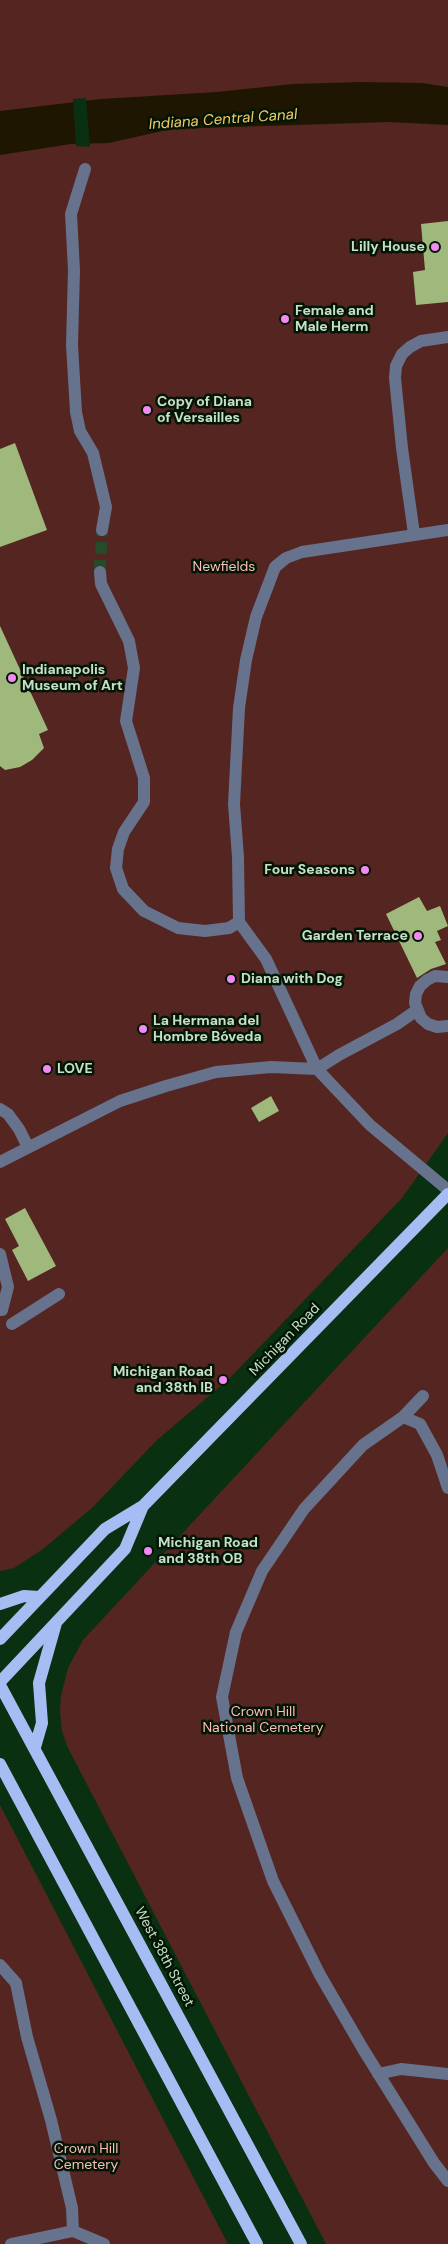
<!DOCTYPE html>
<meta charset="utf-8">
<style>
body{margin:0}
canvas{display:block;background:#093011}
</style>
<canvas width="448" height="2244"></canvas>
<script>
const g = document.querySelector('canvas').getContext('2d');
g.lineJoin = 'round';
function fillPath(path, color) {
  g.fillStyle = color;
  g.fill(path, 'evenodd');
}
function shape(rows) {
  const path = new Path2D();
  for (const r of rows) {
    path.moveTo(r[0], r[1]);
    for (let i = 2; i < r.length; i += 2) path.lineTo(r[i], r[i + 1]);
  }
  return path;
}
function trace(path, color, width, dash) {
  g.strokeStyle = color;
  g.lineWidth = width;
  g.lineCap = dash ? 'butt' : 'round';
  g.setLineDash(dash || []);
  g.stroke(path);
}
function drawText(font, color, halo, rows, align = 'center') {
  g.font = font + ' "DM Sans",sans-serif';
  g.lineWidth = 5;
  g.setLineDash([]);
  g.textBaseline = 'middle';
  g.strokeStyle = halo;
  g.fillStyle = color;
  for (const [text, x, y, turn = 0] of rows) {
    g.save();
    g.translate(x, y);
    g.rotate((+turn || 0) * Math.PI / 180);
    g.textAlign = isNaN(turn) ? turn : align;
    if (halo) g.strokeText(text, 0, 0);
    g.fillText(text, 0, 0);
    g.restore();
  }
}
fillPath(shape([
 [0,0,448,0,448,1133,402,1198,229,1379,157,1440,93,1507,43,1549,14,1568,0,1571],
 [448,1248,448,2244,326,2244,68,1748,62,1731,60,1711,61,1696,68,1668,83,1640],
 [0,1805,228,2244,0,2244]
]), '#542521');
fillPath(shape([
 [361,82,422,83,448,87,448,125,389,122,171,129,109,143,71,144,0,155,0,111,101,99,217,92,293,84]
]), '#1f1601');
fillPath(shape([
 [86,98,90,147,76,146,73,99]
]), '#093011');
fillPath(shape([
 [448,221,448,302,416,305,413,272,425,270,421,224],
 [15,443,47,530,0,547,0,449],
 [0,626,48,730,39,734,44,748,32,760,20,767,5,770,0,766],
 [419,897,427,911,440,906,448,926,437,931,441,940,435,942,446,964,431,969,417,978,386,914],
 [271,1096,279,1111,259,1122,251,1108],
 [25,1208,56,1266,28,1281,12,1250,19,1246,5,1219]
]), '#9fb97c');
trace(shape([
 [100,572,102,530]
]), '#254a2c', 12, [12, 6]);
trace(shape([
 [85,169,71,214,74,270,72,345,76,412,80,431,93,453,106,507,102,530],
 [448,530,302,552,286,558,275,567,256,617,246,660,239,708,234,804,238,857,239,922,266,959,317,1069,370,1125,448,1190],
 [414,534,402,448,395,378,396,366,402,354,410,347,421,341,448,337],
 [100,572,101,584,129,641,134,668,126,721,144,778,144,802,124,832,118,849,116,868,123,889,144,911,178,928,205,931,229,928,239,922],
 [448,977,435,976,427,980,420,986,416,994,415,1003,421,1018,428,1024,437,1027,448,1026],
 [0,1109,8,1114,19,1129,28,1147],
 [0,1162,120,1101,166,1086,216,1072,271,1067,317,1069,339,1055,397,1024,417,1010],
 [0,1254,8,1287,2,1310,0,1310],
 [12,1324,59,1294],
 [403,1417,423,1396],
 [448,1488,437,1455,420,1424,403,1417,363,1445,304,1509,262,1571,236,1632,222,1697,237,1778,273,1881,320,1975,363,2049,434,2163,448,2181],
 [0,1965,16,1983,27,2037,51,2120,72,2208,73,2231],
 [378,2074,401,2069,448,2074],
 [11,2244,73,2231,104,2244]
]), '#67728d', 12);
trace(shape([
 [0,1604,24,1596,39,1597],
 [0,1639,105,1529,143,1506,448,1194],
 [0,1682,125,1549,143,1506],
 [0,1685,301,2244],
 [35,1747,42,1723,39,1683,56,1623],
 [0,1764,257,2244]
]), '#a6bdf4', 12);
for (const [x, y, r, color] of [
 [435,247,5,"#f28af3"],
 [285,319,5,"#f28af3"],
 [147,410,5,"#f28af3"],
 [12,678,5,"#f28af3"],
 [365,870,5,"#f28af3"],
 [418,936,5,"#f28af3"],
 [231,979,5,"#f28af3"],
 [143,1029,5,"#f28af3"],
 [47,1069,5,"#f28af3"],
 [223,1380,5,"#f28af3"],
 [148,1551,5,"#f28af3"]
]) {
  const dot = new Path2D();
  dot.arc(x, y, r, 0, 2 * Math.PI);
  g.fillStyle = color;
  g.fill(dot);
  trace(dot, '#031505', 2);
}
drawText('bold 14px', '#c5e0c7', '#031505', [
 ["Lilly House",425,247,"right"],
 ["Female and",295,311],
 ["Male Herm",295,327],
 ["Copy of Diana",157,402],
 ["of Versailles",157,418],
 ["Indianapolis",22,670],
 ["Museum of Art",22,686],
 ["Four Seasons",355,870,"right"],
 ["Garden Terrace",408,936,"right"],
 ["Diana with Dog",241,979],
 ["La Hermana del",153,1021],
 ["Hombre Bóveda",153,1037],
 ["LOVE",57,1069],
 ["Michigan Road",213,1372,"right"],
 ["and 38th IB",213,1388,"right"],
 ["Michigan Road",158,1543],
 ["and 38th OB",158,1559]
], 'left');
drawText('14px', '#febdb5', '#031505', [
 ["Newfields",224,567],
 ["Crown Hill",263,1712],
 ["National Cemetery",263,1728],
 ["Crown Hill",86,2149],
 ["Cemetery",86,2165]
]);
drawText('14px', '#c5e0c7', '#031505', [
 ["Michigan Road",285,1340,-46],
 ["West 38th Street",164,1957,62]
]);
drawText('italic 15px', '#f5cb67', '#031505', [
 ["Indiana Central Canal",223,120,-4]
]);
</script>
